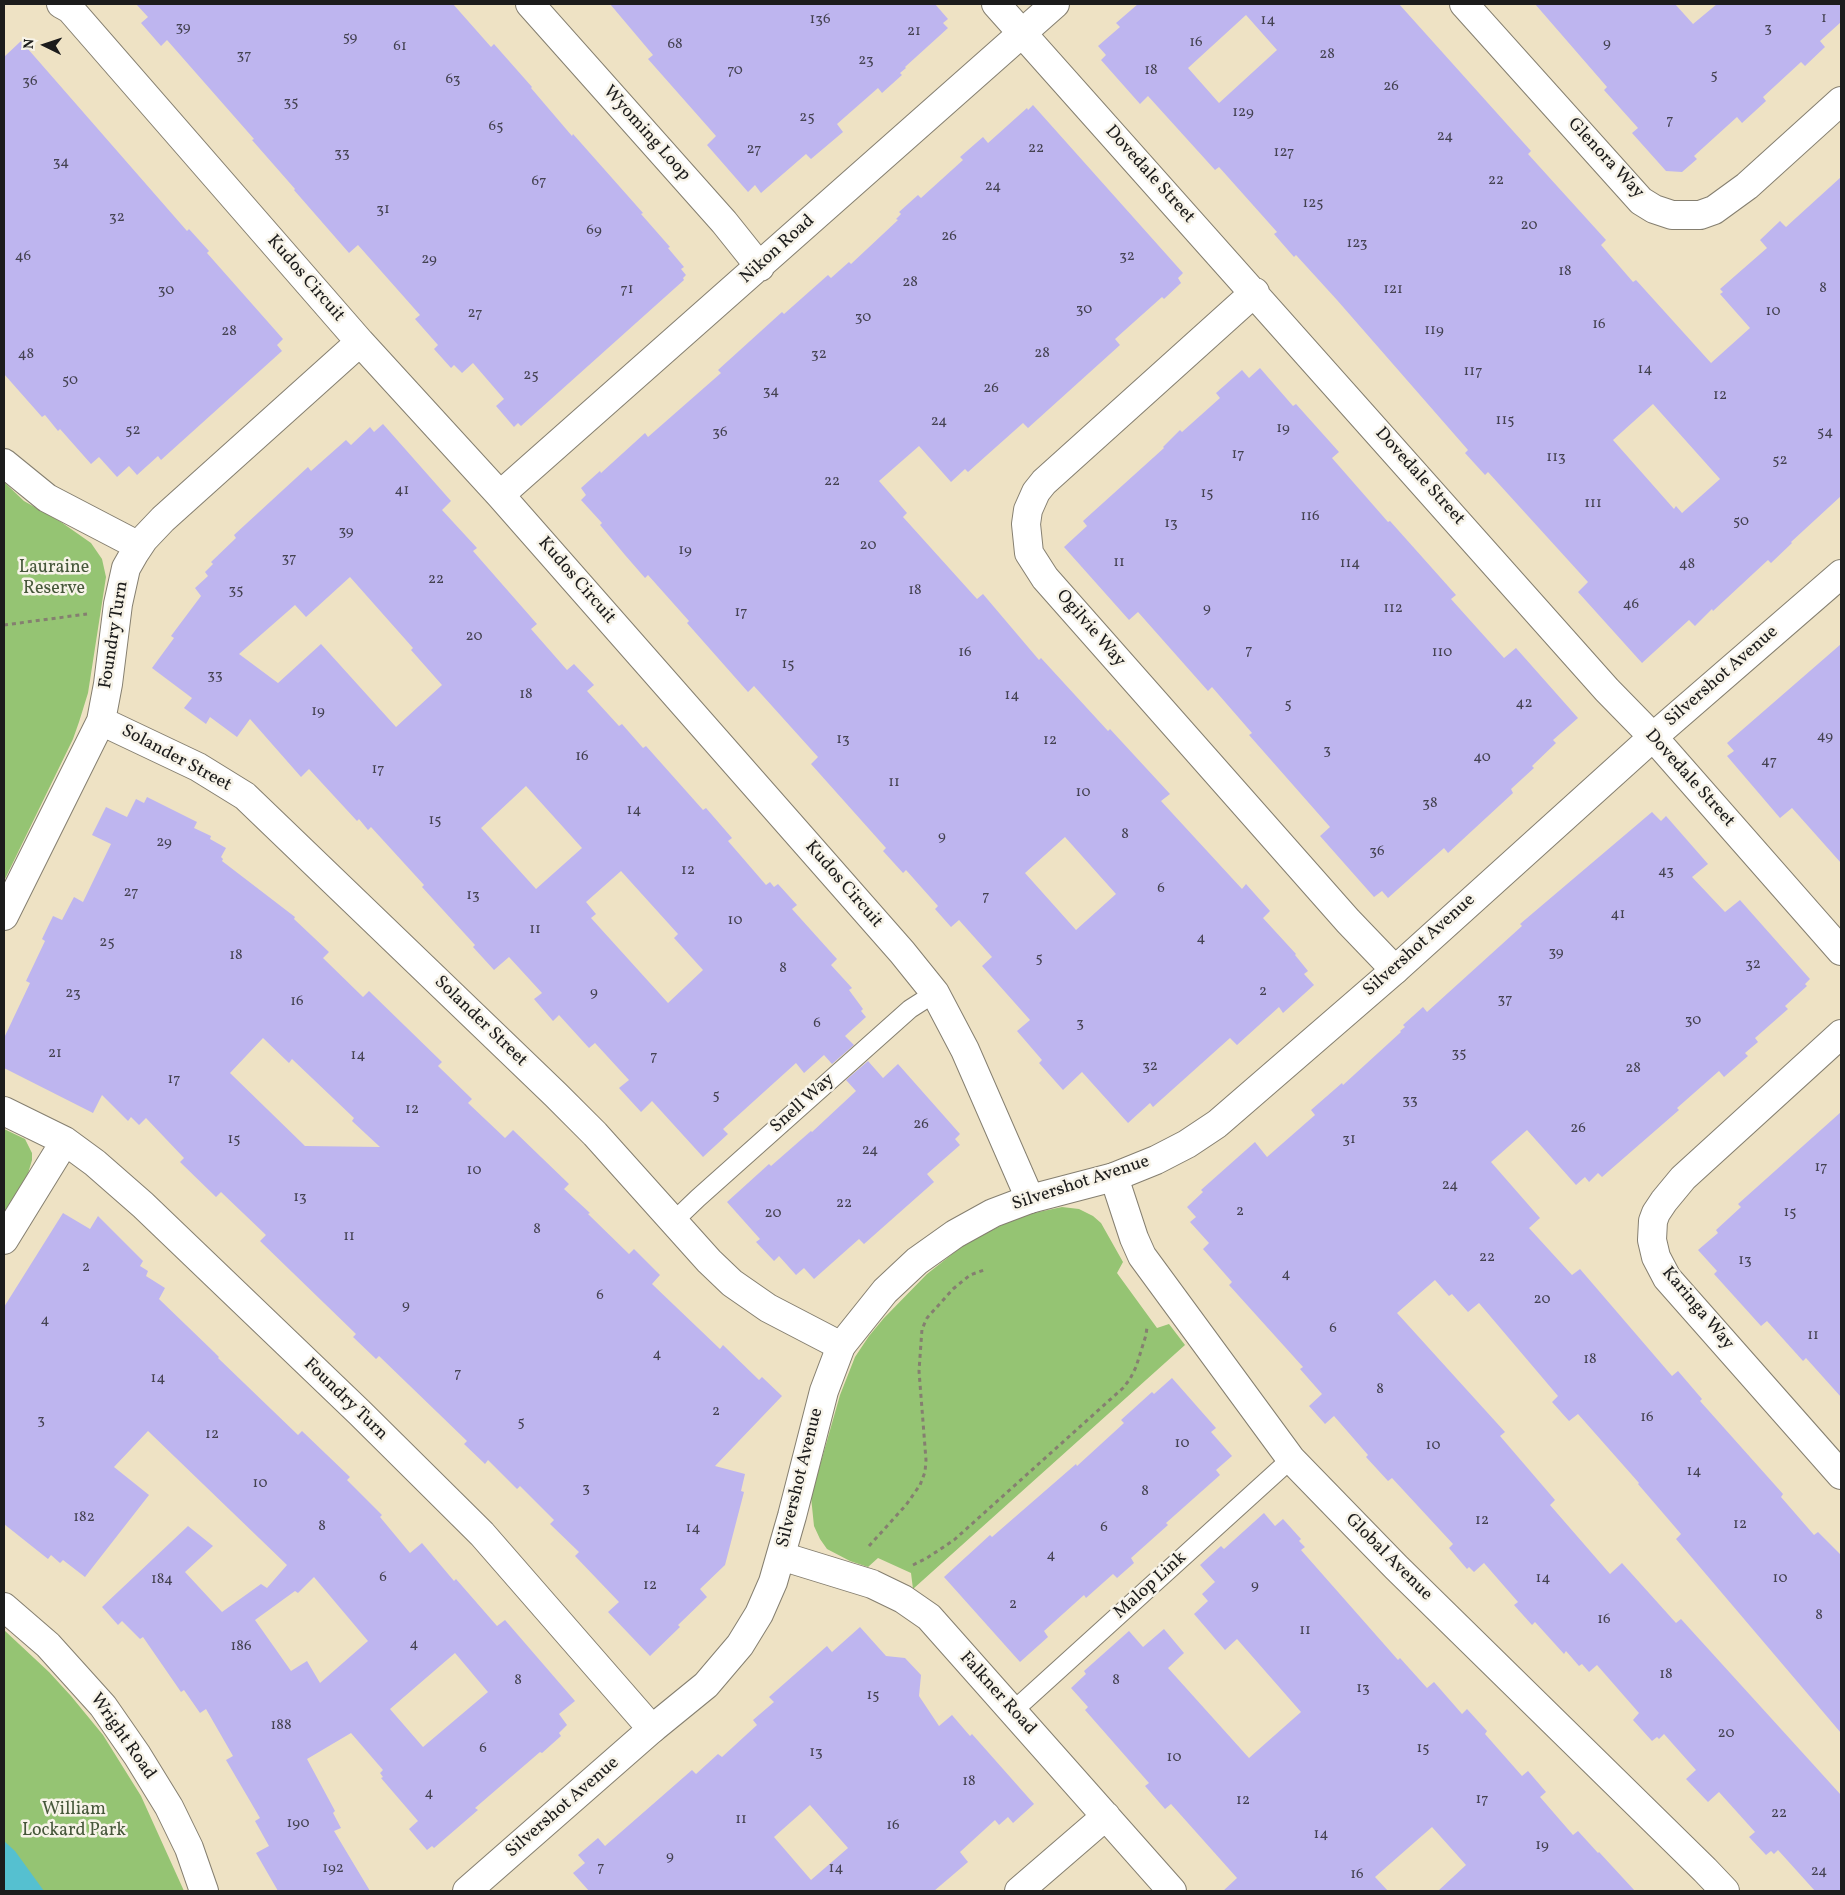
<!DOCTYPE html>
<style>
body{margin:0}
#map{position:relative;width:1845px;height:1895px;overflow:hidden;background:#eee2c4;font-family:Vollkorn,serif}
canvas{display:block}
.frame{position:absolute;inset:0;border:5px solid #1c1c1c;pointer-events:none}
.north{position:absolute;left:20px;top:20px;width:50px;height:50px;-webkit-text-stroke:4px #f7f3e8;paint-order:stroke;rotate:274deg;font-size:14px;font-weight:700;line-height:20px;text-align:center;color:#1c1c1c}
.north::after{content:'';display:block;margin:auto;width:18px;height:22px;background:#1c1c1c;clip-path:polygon(50% 0,100% 100%,50% 72%,0 100%)}
</style>
<div id="map">
<canvas width="1845" height="1895"></canvas>
<div class="frame"></div>
<div class="north">N</div>
</div>
<script>
const g = document.querySelector('canvas').getContext('2d');
g.lineJoin = 'round';
function fillPath(path, color) {
  g.fillStyle = color;
  g.fill(path, 'evenodd');
}
function shape(rows) {
  const path = new Path2D();
  for (const r of rows) {
    path.moveTo(r[0], r[1]);
    for (let i = 2; i < r.length; i += 2) path.lineTo(r[i], r[i + 1]);
  }
  return path;
}
function trace(path, color, width, dash) {
  g.strokeStyle = color;
  g.lineWidth = width;
  g.lineCap = dash ? 'butt' : 'round';
  g.setLineDash(dash || []);
  g.stroke(path);
}
function drawText(font, color, halo, rows, align = 'center') {
  g.font = font + ' Vollkorn,serif';
  g.lineWidth = 5;
  g.setLineDash([]);
  g.textBaseline = 'middle';
  g.strokeStyle = halo;
  g.fillStyle = color;
  for (const [text, x, y, turn = 0] of rows) {
    g.save();
    g.translate(x, y);
    g.rotate((+turn || 0) * Math.PI / 180);
    g.textAlign = isNaN(turn) ? turn : align;
    if (halo) g.strokeText(text, 0, 0);
    g.fillText(text, 0, 0);
    g.restore();
  }
}
fillPath(shape([
 [4,482,24,501,61,522,91,543,102,559,106,577,88,693,79,722,73,739,4,881],
 [4,1129,25,1139,32,1153,32,1160,27,1177,4,1215],
 [1062,1207,1079,1209,1093,1216,1101,1223,1123,1262,1117,1273,1157,1328,1169,1324,1185,1345,913,1589,911,1573,878,1558,868,1567,850,1561,827,1549,820,1539,814,1526,811,1497,840,1395,855,1357,869,1336,884,1318,927,1274,965,1244,1006,1223,1034,1213],
 [4,1630,49,1672,71,1696,103,1735,141,1796,184,1891,4,1891]
]), '#95c473');
fillPath(shape([
 [4,1841,15,1851,44,1891,4,1891]
]), '#55c0d0');
fillPath(shape([
 [136,4,453,4,491,47,494,44,532,87,531,88,572,136,573,134,643,213,641,214,670,247,668,248,684,267,681,269,686,275,683,278,684,280,521,426,518,423,514,427,496,406,504,399,473,363,462,373,454,365,451,368,434,349,438,345,415,319,420,315,358,245,349,253,294,190,295,189,252,140,254,139,167,40,161,46,141,23,148,17],
 [610,4,935,4,948,19,943,23,948,28,905,67,906,68,900,73,902,75,882,93,878,88,837,124,843,132,811,159,806,154,761,193,755,185,748,192,707,145,716,136,648,59,653,55],
 [1138,4,1399,4,1531,151,1528,154,1606,240,1601,245,1633,282,1636,280,1711,363,1750,328,1720,294,1723,292,1720,289,1767,248,1760,240,1780,221,1786,227,1841,177,1841,496,1791,542,1792,543,1771,563,1768,560,1713,611,1712,609,1695,626,1689,620,1642,663,1578,592,1588,582,1488,472,1485,475,1465,453,1468,450,1337,300,1296,255,1294,257,1274,234,1277,232,1219,167,1215,170,1148,96,1140,104,1101,60,1106,55,1098,46,1120,27,1116,23],
 [1246,15,1277,50,1219,103,1188,68],
 [1653,404,1720,479,1682,513,1676,506,1674,509,1613,440],
 [1535,4,1675,4,1693,24,1717,4,1841,4,1841,22,1820,41,1825,47,1805,66,1801,62,1763,97,1766,101,1742,123,1737,117,1694,156,1697,159,1682,172,1666,171,1632,133,1638,128,1604,90,1607,87],
 [21,41,187,231,189,229,209,251,207,253,283,339,277,345,282,351,161,460,158,456,137,475,129,466,117,477,99,457,91,464,60,429,58,431,45,415,42,417,4,374,4,57],
 [1033,105,1183,273,1178,278,1181,283,1164,299,1162,297,1115,339,1120,345,1028,428,1023,423,968,472,965,469,951,482,919,446,879,481,907,513,903,517,977,599,983,594,1039,660,1041,658,1108,731,1110,729,1170,794,1161,801,1242,889,1246,884,1270,911,1263,918,1296,954,1295,955,1308,971,1304,974,1314,985,1283,1013,1279,1007,1237,1045,1230,1038,1153,1107,1150,1103,1128,1123,1082,1072,1063,1090,1039,1063,1042,1060,1017,1031,1030,1020,982,966,992,957,959,920,951,927,935,909,938,906,906,870,903,873,883,851,886,848,811,764,818,757,754,686,748,692,687,623,689,621,648,575,645,578,625,555,600,525,602,523,581,500,586,495,581,488,600,471,601,473,645,433,648,437,721,373,718,370,782,312,784,314,828,275,831,278,849,262,851,264,898,220,896,219,901,214,899,212,918,195,921,198,963,160,960,157,983,137,988,143,1027,108,1028,110],
 [1065,837,1116,894,1076,930,1025,873],
 [1260,368,1293,406,1296,404,1339,452,1332,458,1388,522,1390,521,1456,595,1451,599,1504,658,1516,648,1578,718,1553,740,1556,743,1532,766,1534,768,1511,789,1513,793,1448,853,1444,848,1388,898,1382,891,1374,897,1320,836,1330,827,1249,735,1252,733,1212,687,1208,691,1138,612,1129,620,1064,547,1087,526,1083,521,1164,448,1163,447,1180,430,1182,432,1220,398,1216,393,1242,370,1249,378],
 [383,424,451,501,442,510,477,548,473,551,537,624,531,629,567,670,574,664,594,685,587,691,619,726,622,724,643,748,646,746,703,810,706,808,732,838,728,841,766,885,770,882,774,887,778,884,797,905,792,909,837,959,831,965,852,988,849,990,863,1009,861,1011,866,1017,845,1036,854,1045,832,1064,824,1055,804,1073,796,1063,723,1129,728,1134,703,1157,652,1101,641,1112,619,1088,629,1080,595,1043,589,1048,559,1015,553,1021,534,999,542,993,509,957,494,970,473,947,475,945,422,887,424,885,371,827,368,830,359,819,357,821,309,769,301,777,250,719,237,737,210,717,206,724,184,708,192,698,152,668,174,638,171,636,201,596,195,588,208,576,205,572,213,564,211,562,236,538,234,535,308,467,311,471,346,440,351,445,370,427,374,432],
 [350,577,413,648,411,650,442,685,396,727,321,644,278,683,239,654,295,605,306,617],
 [526,786,582,848,536,889,481,828],
 [621,871,678,934,674,938,703,970,668,1003,591,918,596,914,586,902],
 [1841,644,1841,863,1792,808,1780,818,1727,756,1734,751,1727,743],
 [147,797,197,822,194,828,211,836,210,839,226,848,221,857,223,859,222,861,295,917,294,919,329,952,323,958,363,997,369,991,442,1062,438,1066,472,1099,468,1103,505,1138,513,1130,569,1184,564,1189,590,1213,588,1214,629,1254,634,1249,660,1275,652,1284,720,1349,723,1345,759,1380,762,1377,782,1396,715,1466,745,1474,741,1491,744,1492,725,1565,700,1589,707,1597,678,1625,680,1627,650,1656,608,1612,619,1602,575,1556,579,1552,550,1524,554,1520,520,1486,517,1489,488,1460,485,1464,464,1444,467,1441,379,1356,376,1359,353,1337,356,1334,260,1241,266,1235,221,1192,216,1197,180,1162,184,1158,146,1118,139,1125,131,1117,128,1121,102,1095,93,1113,4,1068,4,1038,30,983,26,981,45,941,42,939,53,916,62,920,74,897,83,902,111,844,92,835,106,807,127,817,136,799,144,803],
 [263,1038,289,1063,292,1059,354,1118,352,1121,380,1147,305,1146,230,1073],
 [1652,812,1661,821,1666,816,1708,864,1692,877,1725,912,1740,900,1810,979,1805,984,1807,986,1785,1006,1788,1009,1755,1038,1758,1042,1745,1053,1748,1056,1724,1077,1719,1071,1677,1108,1679,1110,1602,1177,1598,1173,1589,1182,1585,1177,1576,1185,1527,1130,1491,1162,1540,1218,1529,1228,1572,1275,1580,1269,1672,1376,1678,1371,1702,1399,1700,1401,1783,1494,1781,1497,1814,1535,1818,1532,1841,1555,1841,1733,1676,1539,1681,1534,1638,1484,1639,1483,1578,1414,1569,1421,1552,1402,1558,1396,1479,1303,1468,1312,1452,1294,1449,1296,1435,1280,1397,1313,1505,1432,1500,1436,1555,1500,1550,1505,1610,1574,1622,1563,1676,1623,1681,1619,1841,1795,1841,1891,1815,1891,1778,1850,1774,1854,1771,1851,1766,1855,1749,1837,1755,1832,1719,1792,1708,1802,1686,1779,1696,1770,1664,1734,1659,1739,1657,1737,1652,1741,1633,1720,1639,1713,1597,1665,1589,1672,1582,1664,1579,1666,1566,1651,1564,1654,1535,1622,1532,1625,1514,1605,1518,1602,1484,1563,1474,1572,1469,1567,1467,1569,1449,1548,1453,1544,1392,1478,1388,1481,1366,1457,1368,1455,1334,1416,1325,1424,1309,1406,1322,1394,1300,1369,1303,1367,1229,1285,1232,1282,1203,1249,1209,1243,1190,1222,1196,1217,1187,1207,1203,1192,1201,1190,1255,1142,1267,1157,1315,1115,1311,1110,1342,1083,1343,1085,1401,1032,1400,1031,1405,1027,1403,1025,1423,1007,1427,1012,1522,926,1520,924],
 [868,1061,883,1078,898,1064,960,1134,955,1139,960,1145,927,1174,934,1182,864,1244,859,1239,814,1279,804,1268,796,1275,779,1256,774,1261,756,1242,760,1239,727,1202,769,1164,771,1166,811,1131,812,1132,856,1091,846,1080],
 [1841,1112,1841,1397,1806,1358,1803,1361,1767,1321,1761,1326,1714,1274,1717,1271,1698,1250,1718,1233,1716,1230,1741,1207,1738,1204],
 [63,1213,90,1229,98,1216,143,1261,140,1266,148,1271,146,1276,165,1288,159,1299,214,1352,219,1357,218,1358,298,1435,302,1431,350,1477,347,1480,382,1515,380,1517,410,1553,422,1543,454,1581,456,1579,497,1626,505,1620,575,1701,559,1714,567,1725,559,1733,561,1736,542,1753,540,1752,475,1808,478,1810,434,1848,432,1846,427,1850,409,1829,418,1821,381,1778,383,1777,380,1773,383,1770,351,1733,307,1759,335,1811,333,1813,341,1828,334,1831,370,1891,278,1891,256,1853,269,1846,255,1821,260,1818,226,1760,233,1756,206,1709,200,1713,184,1690,181,1692,143,1637,140,1639,122,1621,118,1625,102,1607,188,1526,213,1546,185,1572,222,1612,261,1584,267,1588,287,1565,148,1431,114,1467,149,1495,85,1577,63,1560,60,1563,51,1555,48,1559,4,1524,4,1307],
 [314,1577,368,1641,320,1683,307,1661,291,1671,255,1620,295,1591,298,1593],
 [455,1653,488,1692,423,1747,390,1709],
 [1172,1378,1216,1428,1211,1432,1232,1456,1216,1470,1220,1475,1166,1523,1168,1525,1131,1558,1134,1563,1117,1578,1113,1574,1086,1598,1084,1595,1044,1631,1048,1637,1020,1662,944,1577,990,1535,992,1537,1076,1464,1077,1466,1124,1423,1121,1420,1152,1392,1154,1394],
 [1264,1513,1275,1526,1283,1519,1301,1539,1299,1541,1305,1547,1301,1550,1398,1660,1400,1658,1427,1688,1434,1682,1462,1714,1467,1709,1487,1731,1485,1734,1522,1776,1528,1771,1546,1792,1540,1797,1573,1835,1578,1831,1598,1853,1599,1852,1635,1891,1438,1891,1466,1865,1432,1827,1375,1877,1388,1891,1223,1891,1237,1878,1171,1804,1165,1809,1145,1786,1149,1783,1085,1710,1088,1707,1071,1688,1086,1674,1084,1671,1129,1631,1143,1647,1164,1629,1184,1653,1168,1668,1249,1758,1301,1712,1237,1639,1225,1650,1194,1614,1208,1601,1202,1594,1215,1582,1200,1565,1221,1546,1224,1549],
 [860,1627,886,1656,905,1658,921,1675,919,1696,939,1726,952,1715,970,1736,972,1734,1034,1804,1013,1823,1008,1817,999,1825,995,1820,960,1852,968,1862,934,1891,589,1891,573,1873,585,1863,578,1855,598,1838,605,1846,692,1770,696,1774,718,1754,722,1757,757,1725,753,1720,774,1702,769,1697,827,1646,832,1652],
 [810,1805,848,1848,811,1880,774,1837]
]), '#beb5ef');
const lane = shape([
 [674,1221,698,1198,910,1009,935,993],
 [1012,1712,1291,1459]
]);
const street = shape([
 [61,4,70,9,360,342,500,495,902,952,935,993,965,1050,1030,1199],
 [530,4,724,222,760,267],
 [996,4,1607,690,1653,737,1841,951],
 [1464,4,1641,201,1654,209,1672,215,1700,215,1714,210,1747,186,1841,101],
 [1255,292,1044,482,1036,492,1028,510,1026,524,1029,553,1045,578,1348,921,1395,970],
 [4,463,47,498,139,546],
 [500,495,1055,4],
 [101,721,198,767,245,796,556,1095,595,1134,709,1261,732,1283,768,1308,841,1346],
 [4,916,101,721,108,684,118,604,126,568,134,554,144,539,163,519,360,342],
 [1841,1034,1683,1178,1664,1201,1656,1213,1653,1221,1652,1240,1656,1257,1667,1278,1841,1475],
 [4,1111,65,1141,95,1163,143,1205,360,1413,482,1534,652,1729],
 [1114,1177,1134,1238,1142,1256,1291,1459,1396,1567,1705,1870,1725,1891],
 [4,1240,65,1141],
 [781,1556,872,1584,903,1599,929,1617,1172,1891],
 [1019,1891,1106,1816]
]);
const secondary = shape([
 [4,1607,48,1645,103,1706,137,1755,169,1807,189,1848,204,1891],
 [467,1891,652,1729,706,1685,740,1645,759,1614,773,1582,792,1516,824,1391,841,1346,885,1291,917,1261,955,1234,993,1213,1030,1199,1114,1177,1156,1160,1187,1144,1217,1124,1395,970,1653,737,1841,574]
]);
trace(lane, '#857f70', 20);
trace(street, '#857f70', 30);
trace(secondary, '#857f70', 30);
trace(shape([
 [4,625,87,614],
 [869,1546,906,1505,920,1485,925,1472,926,1460,919,1371,922,1329,927,1318,953,1289,970,1275,984,1270],
 [913,1565,927,1558,954,1540,1123,1388,1130,1379,1136,1367,1146,1335,1147,1327]
]), '#857f70', 3, [4, 4]);
trace(lane, '#fff', 18);
trace(street, '#fff', 28);
trace(secondary, '#fff', 28);
drawText('15px', '#444251', null, [
 ["1",1824,19],
 ["136",820,20],
 ["14",1268,21],
 ["39",183,28],
 ["3",1768,29],
 ["21",914,32],
 ["59",350,38],
 ["16",1196,43],
 ["9",1607,44],
 ["68",675,45],
 ["61",400,47],
 ["28",1327,55],
 ["37",244,56],
 ["23",866,61],
 ["70",735,71],
 ["18",1151,71],
 ["5",1714,76],
 ["63",453,80],
 ["36",30,82],
 ["26",1391,87],
 ["35",291,103],
 ["129",1243,113],
 ["25",807,118],
 ["7",1670,121],
 ["65",496,127],
 ["24",1445,137],
 ["22",1036,149],
 ["27",754,150],
 ["127",1284,153],
 ["33",342,154],
 ["34",61,163],
 ["22",1496,181],
 ["67",539,182],
 ["24",993,187],
 ["125",1313,204],
 ["31",383,210],
 ["32",117,218],
 ["20",1529,226],
 ["69",594,231],
 ["26",949,237],
 ["123",1357,244],
 ["46",23,257],
 ["32",1127,257],
 ["29",429,260],
 ["18",1565,272],
 ["28",910,283],
 ["8",1823,289],
 ["71",627,290],
 ["121",1393,290],
 ["30",166,291],
 ["30",1084,310],
 ["10",1773,312],
 ["27",475,314],
 ["30",863,318],
 ["16",1599,325],
 ["119",1434,331],
 ["28",229,332],
 ["28",1042,354],
 ["48",26,355],
 ["32",819,355],
 ["14",1645,370],
 ["117",1473,372],
 ["25",531,376],
 ["50",70,381],
 ["26",991,389],
 ["34",771,392],
 ["12",1720,396],
 ["115",1505,421],
 ["24",939,422],
 ["19",1283,429],
 ["52",133,431],
 ["36",720,433],
 ["54",1825,433],
 ["17",1238,455],
 ["113",1556,458],
 ["52",1780,461],
 ["22",832,482],
 ["41",402,491],
 ["15",1207,494],
 ["111",1593,504],
 ["116",1310,517],
 ["50",1741,522],
 ["13",1171,524],
 ["39",346,532],
 ["20",868,546],
 ["19",685,551],
 ["37",289,559],
 ["11",1119,563],
 ["114",1350,564],
 ["48",1687,565],
 ["22",436,580],
 ["35",236,591],
 ["18",915,591],
 ["46",1631,605],
 ["9",1207,609],
 ["112",1393,609],
 ["17",741,613],
 ["20",474,637],
 ["7",1249,651],
 ["16",965,653],
 ["110",1442,653],
 ["15",788,665],
 ["33",215,676],
 ["18",526,695],
 ["14",1012,696],
 ["42",1524,704],
 ["5",1288,705],
 ["19",318,712],
 ["49",1825,737],
 ["13",843,740],
 ["12",1050,741],
 ["3",1327,751],
 ["16",582,757],
 ["40",1482,758],
 ["47",1769,762],
 ["17",378,770],
 ["11",894,783],
 ["10",1083,793],
 ["38",1430,804],
 ["14",634,811],
 ["15",435,821],
 ["8",1125,835],
 ["9",942,837],
 ["29",164,843],
 ["36",1377,852],
 ["12",688,871],
 ["43",1666,872],
 ["6",1161,889],
 ["27",131,893],
 ["13",473,896],
 ["7",986,897],
 ["41",1618,915],
 ["10",735,921],
 ["11",535,930],
 ["4",1201,939],
 ["25",107,943],
 ["39",1556,953],
 ["18",236,956],
 ["5",1039,959],
 ["32",1753,965],
 ["8",783,969],
 ["2",1263,992],
 ["9",594,993],
 ["23",73,994],
 ["37",1505,1000],
 ["16",297,1002],
 ["30",1693,1021],
 ["6",817,1024],
 ["3",1080,1024],
 ["21",55,1054],
 ["35",1459,1054],
 ["14",358,1056],
 ["7",654,1057],
 ["32",1150,1067],
 ["28",1633,1069],
 ["17",174,1080],
 ["5",716,1096],
 ["33",1410,1101],
 ["12",412,1110],
 ["26",921,1125],
 ["26",1578,1129],
 ["15",234,1140],
 ["31",1349,1140],
 ["24",870,1151],
 ["17",1821,1168],
 ["10",474,1171],
 ["24",1450,1186],
 ["13",300,1198],
 ["22",844,1204],
 ["2",1240,1212],
 ["15",1790,1213],
 ["20",773,1214],
 ["8",537,1230],
 ["11",349,1237],
 ["22",1487,1258],
 ["13",1745,1261],
 ["2",86,1268],
 ["4",1286,1275],
 ["6",600,1296],
 ["20",1542,1300],
 ["9",406,1306],
 ["4",45,1321],
 ["6",1333,1329],
 ["11",1813,1336],
 ["4",657,1355],
 ["18",1590,1360],
 ["7",458,1374],
 ["14",158,1379],
 ["8",1380,1390],
 ["2",716,1412],
 ["16",1647,1418],
 ["3",41,1421],
 ["5",521,1423],
 ["12",212,1435],
 ["10",1182,1444],
 ["10",1433,1446],
 ["14",1694,1472],
 ["10",260,1484],
 ["3",586,1489],
 ["8",1145,1492],
 ["182",84,1518],
 ["12",1482,1521],
 ["12",1740,1525],
 ["8",322,1527],
 ["6",1104,1528],
 ["14",693,1529],
 ["4",1051,1556],
 ["6",383,1578],
 ["14",1543,1579],
 ["10",1780,1579],
 ["184",162,1580],
 ["12",650,1586],
 ["9",1255,1586],
 ["2",1013,1605],
 ["8",1819,1616],
 ["16",1604,1620],
 ["11",1305,1631],
 ["4",414,1645],
 ["186",241,1647],
 ["18",1666,1675],
 ["8",518,1681],
 ["8",1116,1681],
 ["13",1363,1689],
 ["15",873,1696],
 ["188",281,1726],
 ["20",1726,1734],
 ["6",483,1749],
 ["15",1423,1749],
 ["13",816,1753],
 ["10",1174,1758],
 ["18",969,1782],
 ["4",429,1794],
 ["17",1482,1800],
 ["12",1243,1801],
 ["22",1779,1814],
 ["11",741,1820],
 ["190",298,1824],
 ["16",893,1826],
 ["14",1321,1835],
 ["19",1542,1846],
 ["9",670,1857],
 ["7",601,1868],
 ["192",333,1869],
 ["14",836,1869],
 ["24",1819,1872],
 ["16",1357,1875]
]);
drawText('18px', '#1c1c1c', '#f7f3e8', [
 ["Wyoming Loop",646,134,48],
 ["Glenora Way",1605,159,47],
 ["Dovedale Street",1149,175,48],
 ["Nikon Road",778,250,-42],
 ["Kudos Circuit",305,279,49],
 ["Dovedale Street",1419,477,48],
 ["Kudos Circuit",576,581,49],
 ["Ogilvie Way",1090,629,49],
 ["Foundry Turn",115,635,-81],
 ["Silvershot Avenue",1722,677,-41],
 ["Solander Street",176,759,28],
 ["Dovedale Street",1689,779,48],
 ["Kudos Circuit",843,885,49],
 ["Silvershot Avenue",1420,946,-42],
 ["Solander Street",480,1022,44],
 ["Snell Way",803,1104,-42],
 ["Silvershot Avenue",1081,1184,-18],
 ["Karinga Way",1697,1309,50],
 ["Foundry Turn",345,1400,44],
 ["Silvershot Avenue",801,1478,-76],
 ["Global Avenue",1388,1558,45],
 ["Malop Link",1151,1586,-42],
 ["Falkner Road",997,1694,48],
 ["Wright Road",122,1737,55],
 ["Silvershot Avenue",563,1808,-41]
]);
drawText('18px', '#46573a', '#f7f3e8', [
 ["Lauraine",54,569],
 ["Reserve",54,590],
 ["William",74,1811],
 ["Lockard Park",74,1832]
]);
</script>
